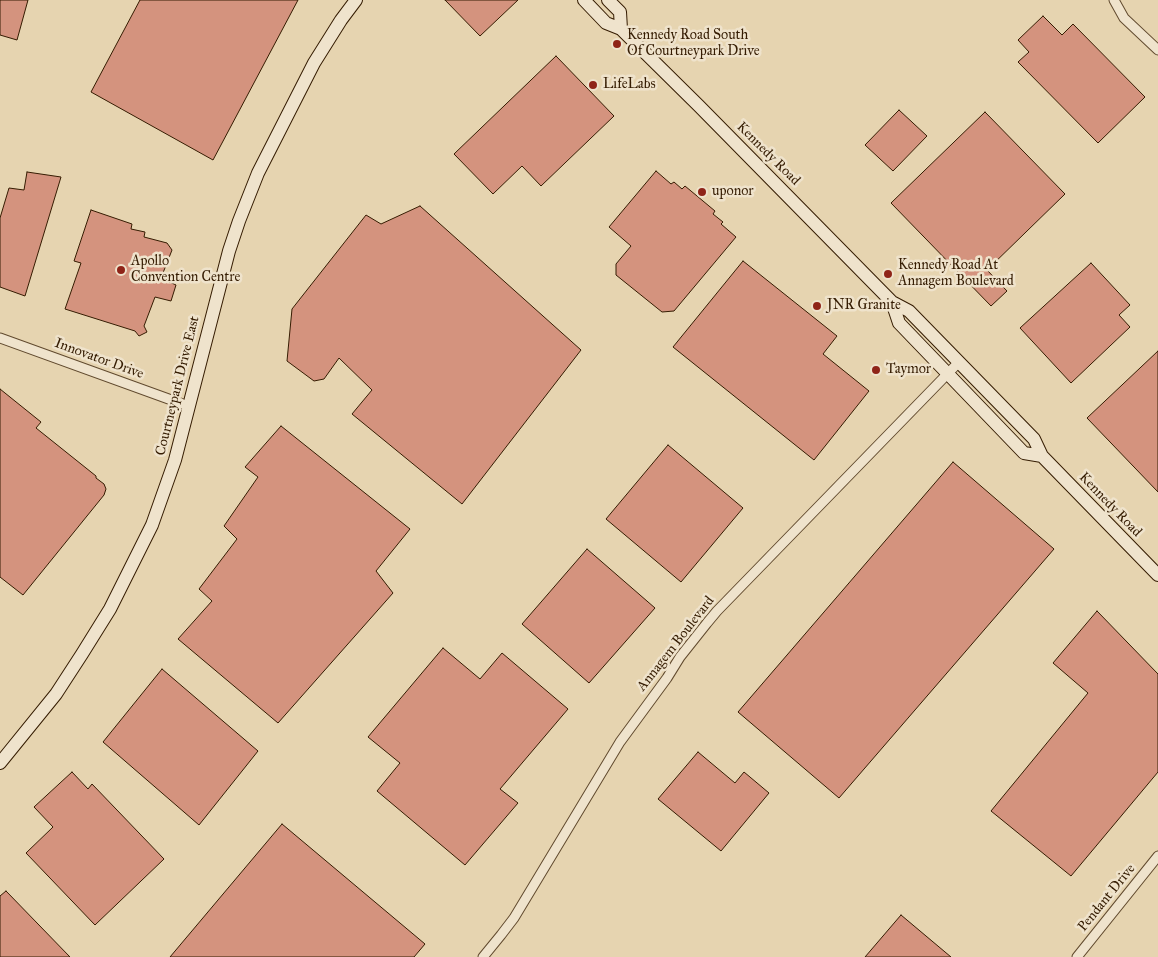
<!DOCTYPE html>
<style>
body{margin:0}
canvas{display:block;background:#e6d4b0}
</style>
<canvas width="1158" height="957"></canvas>
<script>
const g = document.querySelector('canvas').getContext('2d');
g.lineJoin = 'round';
function fillPath(path, color) {
  g.fillStyle = color;
  g.fill(path, 'evenodd');
}
function shape(rows) {
  const path = new Path2D();
  for (const r of rows) {
    path.moveTo(r[0], r[1]);
    for (let i = 2; i < r.length; i += 2) path.lineTo(r[i], r[i + 1]);
  }
  return path;
}
function trace(path, color, width, dash) {
  g.strokeStyle = color;
  g.lineWidth = width;
  g.lineCap = dash ? 'butt' : 'round';
  g.setLineDash(dash || []);
  g.stroke(path);
}
function drawText(font, color, halo, rows, align = 'center') {
  g.font = font + ' "IM FELL Great Primer",serif';
  g.lineWidth = 5;
  g.setLineDash([]);
  g.textBaseline = 'middle';
  g.strokeStyle = halo;
  g.fillStyle = color;
  for (const [text, x, y, turn = 0] of rows) {
    g.save();
    g.translate(x, y);
    g.rotate((+turn || 0) * Math.PI / 180);
    g.textAlign = isNaN(turn) ? turn : align;
    if (halo) g.strokeText(text, 0, 0);
    g.fillText(text, 0, 0);
    g.restore();
  }
}
const building = shape([
 [0,0,28,0,17,40,0,35,0,0],
 [140,0,298,0,213,160,91,92,140,0],
 [445,0,518,0,480,36,445,0],
 [1043,16,1062,35,1073,24,1145,97,1098,143,1018,62,1029,52,1018,40,1043,16],
 [556,56,614,116,541,186,522,166,493,194,454,154,556,56],
 [899,110,927,136,893,171,865,145,899,110],
 [985,112,1065,194,987,270,1007,291,991,306,891,203,985,112],
 [656,171,671,184,674,182,682,189,685,186,715,211,713,214,723,222,721,224,736,237,674,311,662,312,616,275,616,264,631,246,609,227,656,171],
 [27,172,61,177,25,296,0,287,0,218,9,188,24,190,27,172],
 [420,206,581,350,462,504,352,414,372,390,339,358,324,379,314,381,287,361,292,309,366,215,381,224,420,206],
 [91,210,132,224,131,229,145,232,144,237,167,243,172,250,161,278,176,285,171,301,155,297,144,326,147,332,139,336,135,331,65,309,81,263,74,261,91,210],
 [743,261,837,336,823,354,869,391,814,460,673,347,743,261],
 [1091,263,1130,305,1119,315,1130,327,1071,383,1020,328,1091,263],
 [1158,351,1158,492,1087,418,1158,351],
 [0,389,41,422,36,428,96,476,96,478,104,484,106,489,104,495,23,595,0,577,0,389],
 [281,426,410,529,376,571,393,593,278,723,178,639,212,601,199,589,237,539,224,526,258,477,245,467,281,426],
 [668,445,743,508,681,582,606,519,668,445],
 [953,462,1054,549,839,798,738,712,953,462],
 [587,549,655,608,589,683,522,624,587,549],
 [1097,611,1158,674,1158,772,1071,876,991,811,1088,693,1053,663,1097,611],
 [443,648,480,679,502,653,568,709,500,789,518,803,465,865,377,791,400,763,368,737,443,648],
 [162,669,258,751,199,825,103,742,162,669],
 [698,752,735,783,744,772,769,793,721,851,658,799,698,752],
 [72,772,88,789,92,784,164,859,95,925,26,853,53,827,34,807,72,772],
 [282,824,425,944,414,957,170,957,282,824],
 [6,891,70,957,0,957,0,896,6,891],
 [901,915,951,957,865,957,901,915]
]);
fillPath(building, '#d4937e');
trace(building, '#351c02', 1);
const street = shape([
 [1114,0,1124,18,1158,50],
 [0,338,188,406],
 [483,957,501,935,514,918,620,742,667,678,680,657,707,623,717,611,959,362],
 [1077,957,1158,856]
]);
const secondary = shape([
 [584,0,606,23,621,29,699,106,892,302,909,311,1034,439,1042,456,1158,575],
 [608,0,620,12,621,29],
 [892,302,899,323,1024,453,1042,456],
 [0,763,56,694,82,654,110,609,152,525,175,460,229,251,239,221,258,173,314,63,341,20,356,0]
]);
trace(street, '#614a2e', 11);
trace(secondary, '#351c02', 14);
trace(street, '#efe3cc', 9);
trace(secondary, '#efe3cc', 12);
for (const [x, y, r, color] of [
 [617,44,5,"#8f2418"],
 [593,85,5,"#8f2418"],
 [702,192,5,"#8f2418"],
 [121,270,5,"#8f2418"],
 [888,274,5,"#8f2418"],
 [817,306,5,"#8f2418"],
 [876,370,5,"#8f2418"]
]) {
  const dot = new Path2D();
  dot.arc(x, y, r, 0, 2 * Math.PI);
  g.fillStyle = color;
  g.fill(dot);
  trace(dot, '#efe3cc', 2);
}
drawText('14px', '#351c02', '#efe3cc', [
 ["Kennedy Road South",627,36],
 ["Of Courtneypark Drive",627,52],
 ["LifeLabs",603,85],
 ["uponor",712,192],
 ["Apollo",131,262],
 ["Convention Centre",131,278],
 ["Kennedy Road At",898,266],
 ["Annagem Boulevard",898,282],
 ["JNR Granite",827,306],
 ["Taymor",886,370]
], 'left');
drawText('14px', '#351c02', '#efe3cc', [
 ["Kennedy Road",768,154,45],
 ["Innovator Drive",99,359,20],
 ["Courtneypark Drive East",178,386,-76],
 ["Kennedy Road",1110,505,46],
 ["Annagem Boulevard",676,644,-52],
 ["Pendant Drive",1107,898,-51]
]);
</script>
